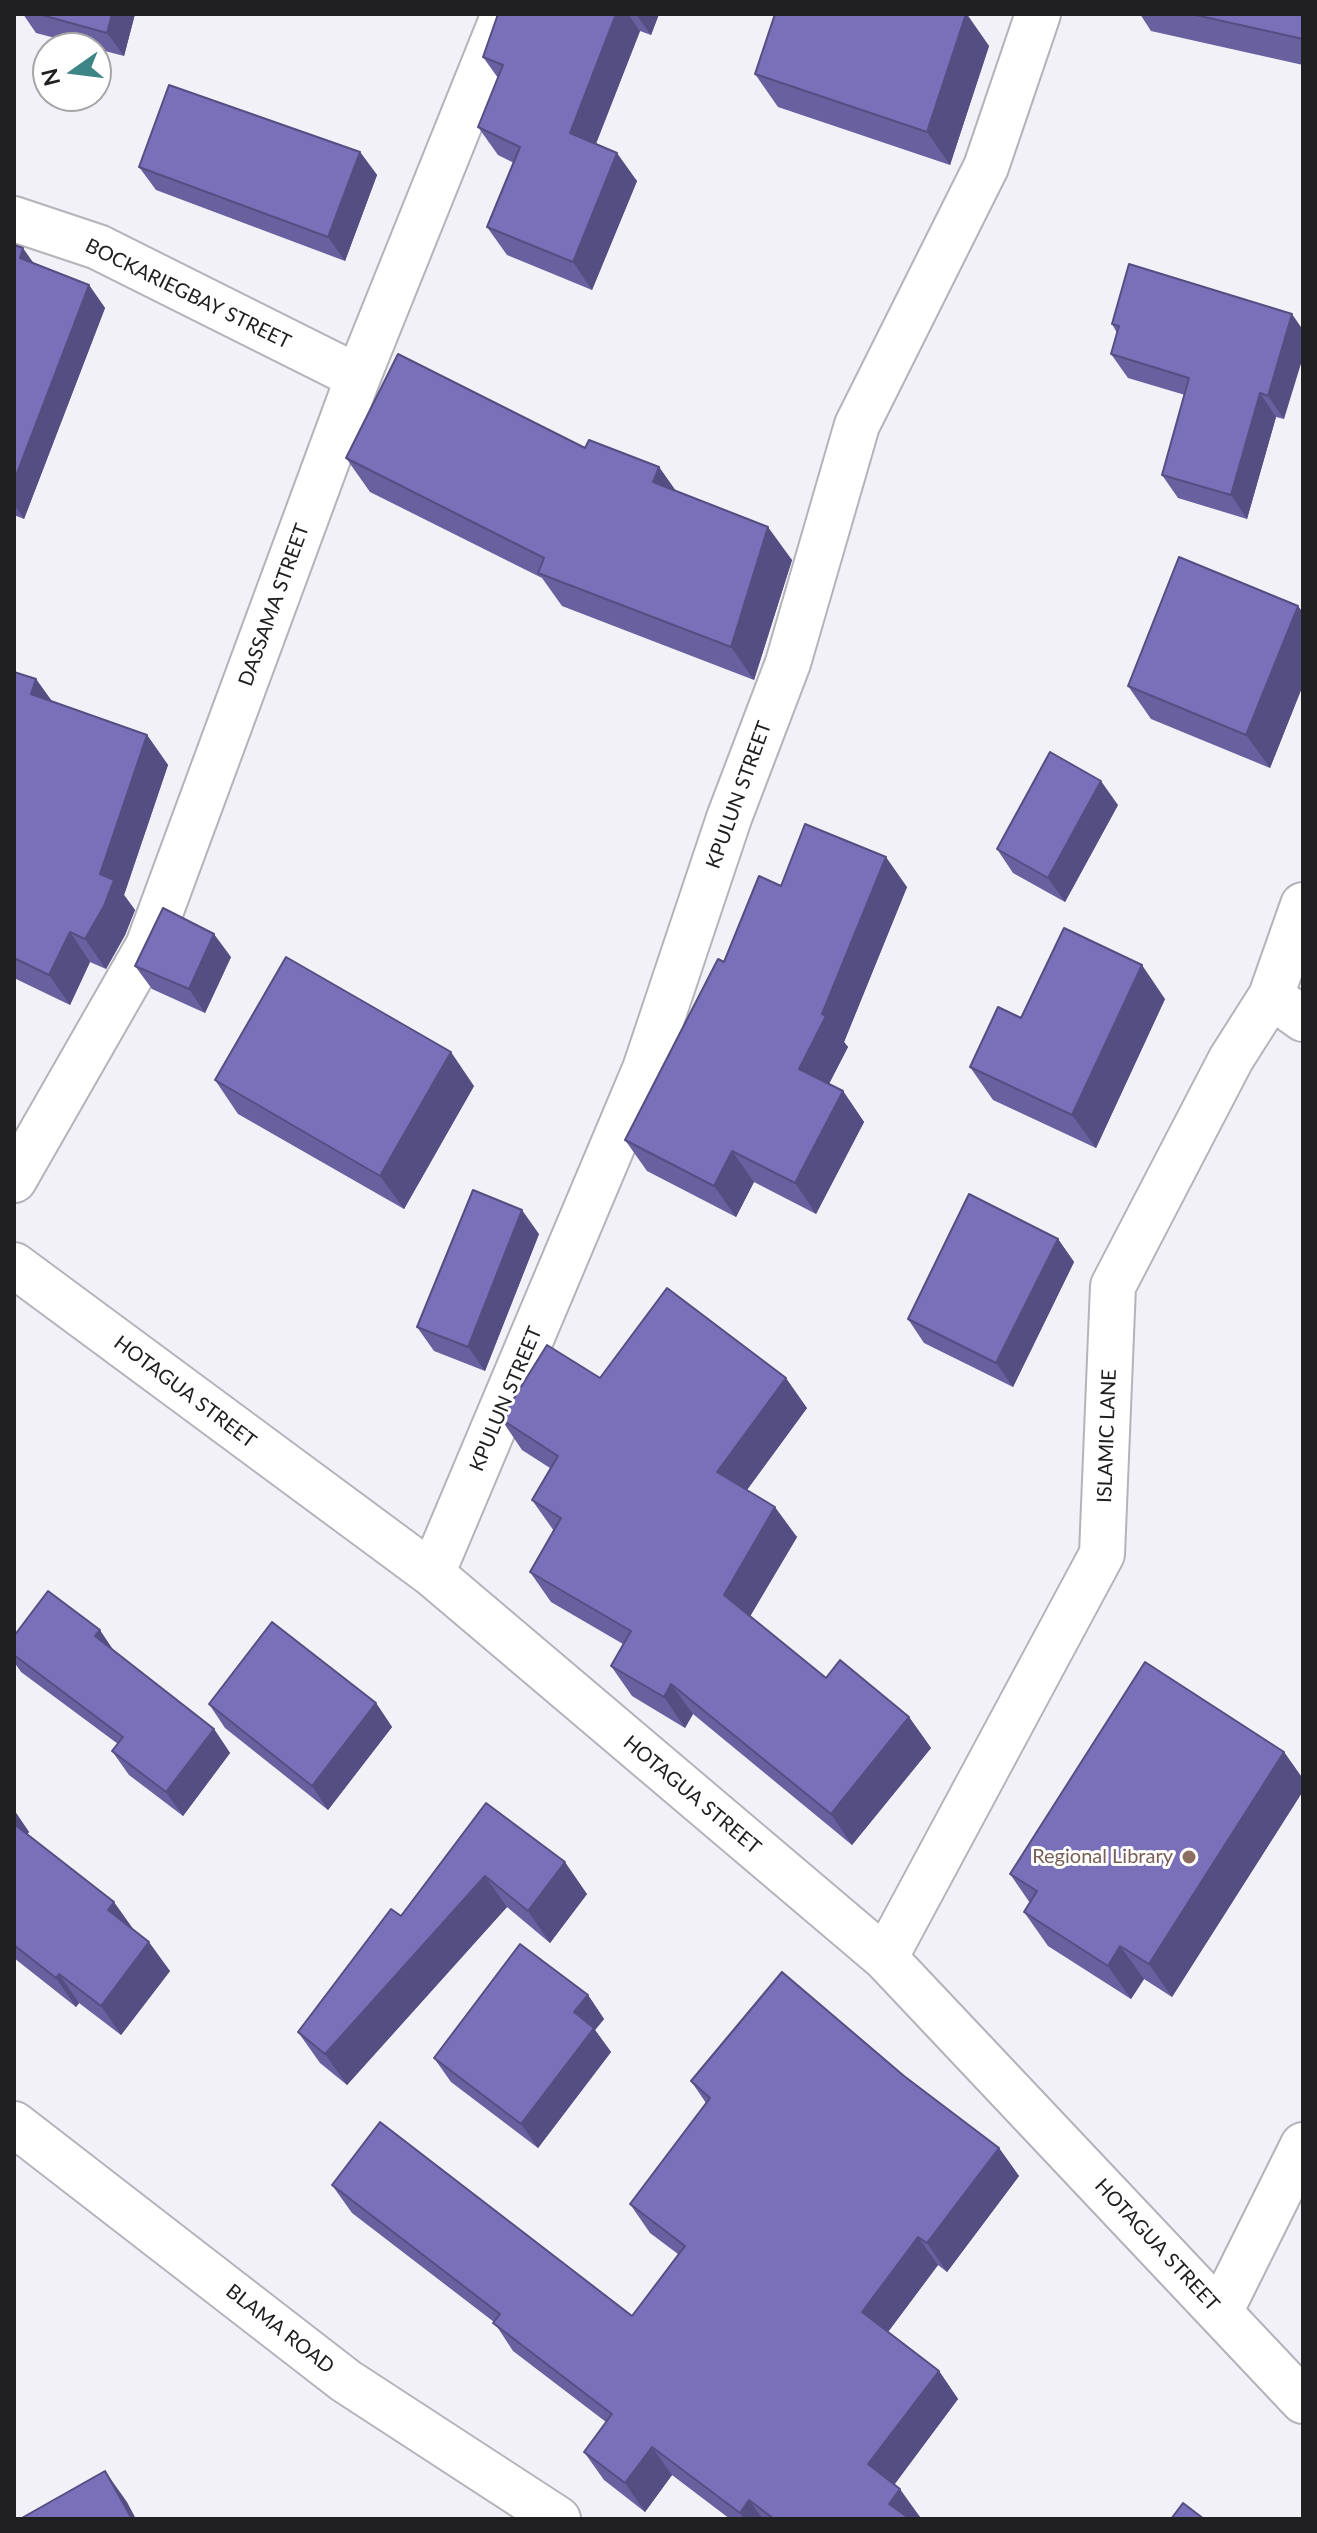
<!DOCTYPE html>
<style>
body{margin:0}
#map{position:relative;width:1317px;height:2533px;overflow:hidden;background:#f2f1f8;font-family:Lato,sans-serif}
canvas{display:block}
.frame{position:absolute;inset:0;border:16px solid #202022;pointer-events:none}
.north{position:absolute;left:32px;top:32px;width:80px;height:80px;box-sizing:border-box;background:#fff;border:2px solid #a6a6a7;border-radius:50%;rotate:256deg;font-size:22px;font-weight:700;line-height:32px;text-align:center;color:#202022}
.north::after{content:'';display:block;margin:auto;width:28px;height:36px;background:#3e8686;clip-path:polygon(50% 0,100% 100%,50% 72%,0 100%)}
</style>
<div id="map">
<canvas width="1317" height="2533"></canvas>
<div class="frame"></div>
<div class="north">N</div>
</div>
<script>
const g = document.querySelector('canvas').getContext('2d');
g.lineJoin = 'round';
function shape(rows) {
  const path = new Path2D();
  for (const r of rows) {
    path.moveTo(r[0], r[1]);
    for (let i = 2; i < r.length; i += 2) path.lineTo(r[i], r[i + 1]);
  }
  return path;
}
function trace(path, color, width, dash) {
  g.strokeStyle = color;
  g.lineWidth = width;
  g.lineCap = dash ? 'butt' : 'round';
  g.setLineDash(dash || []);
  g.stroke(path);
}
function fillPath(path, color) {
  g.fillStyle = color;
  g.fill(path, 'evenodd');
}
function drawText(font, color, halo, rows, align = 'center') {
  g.font = font + ' Lato,sans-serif';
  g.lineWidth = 6;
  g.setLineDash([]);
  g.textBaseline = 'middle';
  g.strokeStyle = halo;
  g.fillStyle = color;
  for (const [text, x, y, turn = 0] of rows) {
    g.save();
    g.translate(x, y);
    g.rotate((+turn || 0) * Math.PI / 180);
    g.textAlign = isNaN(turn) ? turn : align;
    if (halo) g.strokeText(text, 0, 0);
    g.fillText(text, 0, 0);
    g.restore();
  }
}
const street = shape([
 [14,219,98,247,358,377],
 [1271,996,1303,1019],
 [14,1180,148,946,358,377,504,14],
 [14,1265,432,1574,885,1958,1303,2401],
 [432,1574,645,1069,729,818,788,663,857,425,986,167,1038,14],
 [885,1958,1102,1554,1113,1286,1231,1059,1271,996,1303,905],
 [1220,2312,1303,2145]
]);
const secondary = shape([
 [14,2124,346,2381,558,2519]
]);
trace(street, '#b4b3b9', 48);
trace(secondary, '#b4b3b9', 48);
trace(street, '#fff', 44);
trace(secondary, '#fff', 44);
fillPath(shape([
 [23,14,135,14,124,56,36,33],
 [498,14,659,14,651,35,640,31,596,144,637,181,592,290,507,255,487,227,514,163,498,155,478,127,498,78,483,57],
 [775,14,967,14,989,46,950,165,778,107,755,74],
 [1140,14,1303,14,1303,65,1151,31],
 [360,152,377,175,345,261,156,190,139,167],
 [14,245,34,263,89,285,105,308,24,519,14,515],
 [1292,314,1284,419,1276,417,1247,519,1178,498,1162,475,1185,395,1128,378,1111,354,1117,333,1112,324],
 [585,448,659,467,676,491,792,560,754,680,562,606,542,578,370,492,346,458],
 [1298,606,1303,613,1303,685,1270,768,1151,719,1128,686],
 [14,672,36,679,51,701,147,735,168,765,124,895,135,910,125,935,106,969,90,962,70,1005,14,978],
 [1118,805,1065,902,1013,873,997,849],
 [781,886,907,887,844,1042,848,1047,829,1084,843,1091,864,1122,816,1214,754,1182,736,1217,647,1171,625,1140,724,962],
 [231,957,205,1013,152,989,135,966],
 [1165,999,1096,1148,993,1100,970,1067,1021,1018],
 [215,1080,474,1086,404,1209,238,1114],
 [539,1234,485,1371,434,1351,417,1327],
 [1058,1239,1074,1262,1013,1387,924,1343,908,1319],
 [600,1378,807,1408,747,1490,797,1537,750,1616,826,1678,909,1717,931,1748,852,1845,693,1714,685,1728,632,1696,611,1666,623,1644,551,1602,530,1572,554,1531,532,1500,550,1468,522,1450,501,1419],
 [14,1636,115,1652,214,1729,230,1753,183,1816,129,1775,112,1751,118,1744,21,1672,14,1662],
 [376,1703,392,1727,328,1810,225,1728,209,1704],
 [1284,1752,1303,1779,1303,1791,1172,1997,1144,1979,1131,1999,1048,1946,1024,1912,1030,1903,1010,1874],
 [486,1803,587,1894,550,1943,507,1907,347,2085,320,2063,298,2032,401,1916],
 [14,1810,29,1832,27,1834,134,1931,170,1971,121,2035,79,2003,76,2007,14,1958],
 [588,1995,604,2019,595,2030,611,2052,538,2148,451,2082,434,2058],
 [904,2076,999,2148,1019,2176,947,2272,938,2265,888,2332,939,2371,958,2399,894,2485,920,2517,919,2519,730,2519,672,2475,645,2512,604,2480,584,2452,606,2422,513,2351,494,2322,352,2213,332,2185,632,2316,678,2254,650,2233,630,2204,706,2103,691,2081]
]), '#6960a0');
fillPath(shape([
 [112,14,135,14,124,56,107,33],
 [616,14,628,14,640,31,589,161,570,133],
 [636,14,659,14,651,35],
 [966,14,989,46,950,165,927,132],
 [360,152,377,175,345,261,328,237],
 [617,153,637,181,592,290,573,262],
 [23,248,39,271,20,258],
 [89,285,105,308,24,519,14,504,14,481],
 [1292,314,1303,330,1303,357,1284,419,1268,396],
 [1260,393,1276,417,1247,519,1231,495],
 [659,467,682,500,653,482],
 [768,527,792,560,754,680,731,647],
 [1298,606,1303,613,1303,685,1270,768,1246,735],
 [36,679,57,708,31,694],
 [147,735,168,765,124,895,135,910,125,935,106,969,85,939,100,874],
 [1101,781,1118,805,1065,902,1048,878],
 [886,857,907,887,844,1042,848,1047,821,1099,799,1069],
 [70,932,90,962,70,1005,49,975],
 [214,934,231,957,205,1013,189,989],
 [1142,965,1165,999,1096,1148,1072,1115],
 [451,1052,474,1086,404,1209,380,1176],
 [843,1091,864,1122,816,1214,795,1183],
 [732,1151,754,1182,736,1217,714,1186],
 [522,1210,539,1234,485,1371,468,1347],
 [1058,1239,1074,1262,1013,1387,996,1363],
 [786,1378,807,1408,738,1502,717,1472],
 [775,1507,797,1537,745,1625,724,1595],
 [100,1630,116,1654,95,1636],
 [671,1684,693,1714,685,1728,664,1697],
 [376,1703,392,1727,328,1810,312,1786],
 [909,1717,931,1748,852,1845,831,1814],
 [214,1729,230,1753,183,1816,166,1792],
 [1284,1752,1303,1779,1303,1791,1172,1997,1149,1964],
 [14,1810,29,1832,21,1843,14,1833],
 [565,1862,587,1894,550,1943,528,1911],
 [485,1876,507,1907,347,2085,325,2054],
 [114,1902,134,1930,108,1910],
 [149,1942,170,1971,121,2035,101,2006],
 [1120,1946,1144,1979,1131,1999,1108,1966],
 [59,1974,79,2003,76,2007,56,1978],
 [588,1995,604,2019,595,2030,611,2052,538,2148,521,2124,574,2012],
 [999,2148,1019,2176,947,2272,927,2243],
 [918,2237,938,2265,882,2340,862,2312],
 [939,2371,958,2399,888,2493,868,2464],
 [652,2447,672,2475,645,2512,625,2483],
 [105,2471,127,2502,136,2519,132,2519],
 [900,2489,920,2517,919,2519,900,2519,889,2504],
 [749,2500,763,2519,744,2519,740,2513]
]), '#554e82');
const building = shape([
 [38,14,112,14,107,33,38,14],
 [498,14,616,14,570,133,617,153,573,262,487,227,520,147,478,127,503,65,483,57,498,14],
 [775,14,966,14,927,132,755,74,775,14],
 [1191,14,1303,14,1303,39,1191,14],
 [169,85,360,152,328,237,139,167,169,85],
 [14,245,23,248,20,258,89,285,14,481,14,245],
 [1129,264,1292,314,1268,396,1260,393,1231,495,1162,475,1189,378,1111,354,1119,326,1112,324,1129,264],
 [398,354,585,448,589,440,659,467,653,482,768,527,731,647,538,573,544,558,346,458,398,354],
 [1179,557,1298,606,1246,735,1128,686,1179,557],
 [14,672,36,679,31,694,147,735,100,874,114,880,104,906,85,939,70,932,49,975,14,958,14,672],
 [1050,752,1101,781,1048,878,997,849,1050,752],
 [805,824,886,857,822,1014,826,1016,799,1069,843,1091,795,1183,732,1151,714,1186,625,1140,718,959,724,962,759,876,781,886,805,824],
 [163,908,214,934,189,989,135,966,163,908],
 [1064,928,1142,965,1072,1115,970,1067,998,1007,1021,1018,1064,928],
 [286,957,451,1052,380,1176,215,1080,286,957],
 [473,1190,522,1210,468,1347,417,1327,473,1190],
 [969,1194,1058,1239,996,1363,908,1319,969,1194],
 [667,1288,786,1378,717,1472,775,1507,724,1595,826,1678,840,1660,909,1717,831,1814,671,1684,664,1697,611,1666,631,1631,530,1572,561,1518,532,1500,558,1456,501,1419,547,1345,600,1378,667,1288],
 [48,1591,100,1630,95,1636,214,1729,166,1792,112,1751,123,1737,14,1655,14,1636,48,1591],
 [272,1622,376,1703,312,1786,209,1704,272,1622],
 [1145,1662,1284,1752,1149,1964,1120,1946,1108,1966,1024,1912,1037,1891,1010,1874,1145,1662],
 [486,1803,565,1862,528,1911,485,1876,325,2054,298,2032,391,1909,401,1916,486,1803],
 [14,1824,114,1902,108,1910,149,1942,101,2006,59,1974,56,1978,14,1945,14,1824],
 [520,1944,588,1995,574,2012,594,2028,521,2124,434,2058,520,1944],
 [782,1972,904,2076,999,2148,927,2243,918,2237,862,2312,939,2371,868,2464,900,2489,889,2504,910,2519,774,2519,749,2500,740,2513,652,2447,625,2483,584,2452,612,2414,493,2323,500,2314,332,2185,380,2122,632,2316,685,2246,630,2204,710,2098,691,2081,782,1972],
 [105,2471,132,2519,20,2519,105,2471],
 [1183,2503,1204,2519,1171,2519,1183,2503]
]);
fillPath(building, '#7a70ba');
trace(building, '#554e82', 2);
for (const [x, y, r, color] of [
 [1189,1857,8,"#8d6e63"]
]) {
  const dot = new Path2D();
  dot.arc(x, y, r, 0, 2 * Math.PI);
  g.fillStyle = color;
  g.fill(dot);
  trace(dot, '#fff', 3);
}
drawText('20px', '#202022', '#fff', [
 ["BOCKARIEGBAY STREET",188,294,26],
 ["DASSAMA STREET",274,605,-70],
 ["KPULUN STREET",739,795,-70],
 ["HOTAGUA STREET",185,1392,37],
 ["KPULUN STREET",506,1399,-67],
 ["ISLAMIC LANE",1107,1436,-88],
 ["HOTAGUA STREET",692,1795,40],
 ["HOTAGUA STREET",1157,2245,47],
 ["BLAMA ROAD",280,2329,38]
]);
drawText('20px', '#785e54', '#fff', [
 ["Regional Library",1173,1857]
], 'right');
</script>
